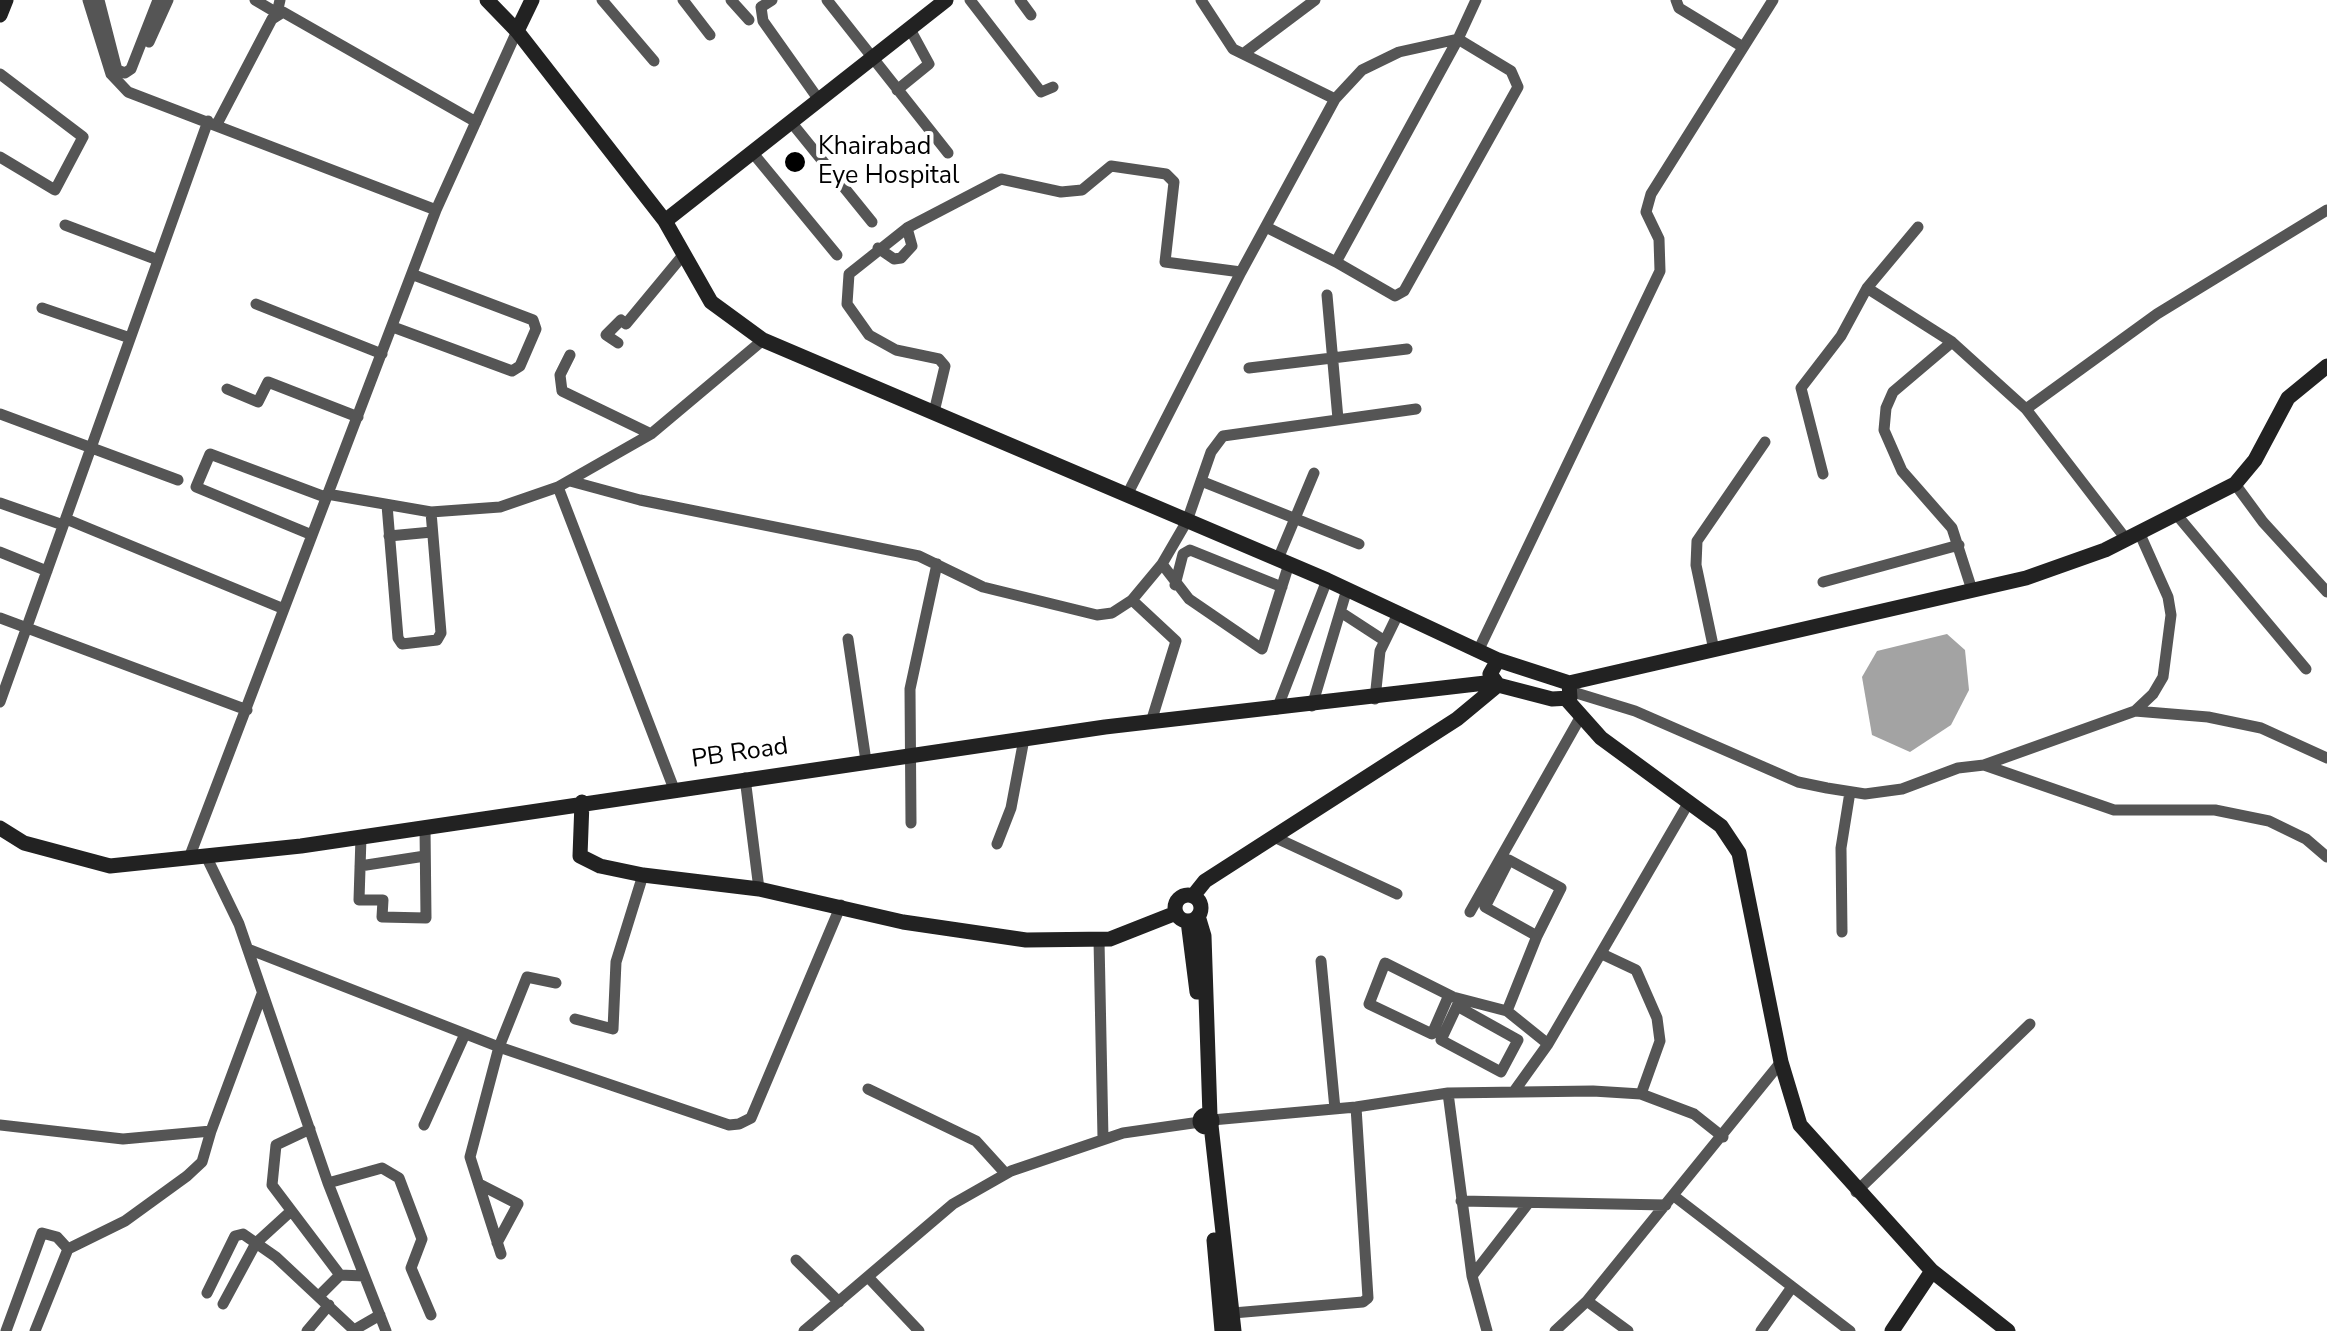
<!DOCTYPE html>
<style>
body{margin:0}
canvas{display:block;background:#fff}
</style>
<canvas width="2327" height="1331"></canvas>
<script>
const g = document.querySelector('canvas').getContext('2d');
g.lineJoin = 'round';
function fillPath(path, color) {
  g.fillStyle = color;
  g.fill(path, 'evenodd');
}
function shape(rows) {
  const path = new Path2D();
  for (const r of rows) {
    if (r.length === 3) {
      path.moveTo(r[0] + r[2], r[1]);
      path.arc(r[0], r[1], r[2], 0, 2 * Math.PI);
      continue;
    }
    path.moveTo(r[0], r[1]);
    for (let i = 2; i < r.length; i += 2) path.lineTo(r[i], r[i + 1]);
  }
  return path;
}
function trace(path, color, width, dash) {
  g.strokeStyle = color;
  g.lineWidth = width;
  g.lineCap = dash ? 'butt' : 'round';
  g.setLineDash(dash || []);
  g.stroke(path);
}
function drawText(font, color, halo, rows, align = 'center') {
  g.font = font + ' "Nunito Sans",sans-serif';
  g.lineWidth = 8;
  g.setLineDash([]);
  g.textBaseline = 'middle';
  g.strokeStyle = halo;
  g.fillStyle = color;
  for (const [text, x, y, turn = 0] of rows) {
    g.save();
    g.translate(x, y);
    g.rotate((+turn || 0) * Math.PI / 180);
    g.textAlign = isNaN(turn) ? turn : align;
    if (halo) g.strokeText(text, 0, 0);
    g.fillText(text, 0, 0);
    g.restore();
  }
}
fillPath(shape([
 [1947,634,1965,650,1969,690,1951,725,1910,752,1872,735,1862,677,1877,651]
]), '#a3a3a3');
trace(shape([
 [88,0,111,74,128,92,436,210],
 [99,0,117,70,125,73,131,69,158,0],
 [255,0,277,13,280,0],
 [602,0,654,61],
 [683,0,710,35],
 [731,0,749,20],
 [772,0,761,7,763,21,819,100],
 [827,0,948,153],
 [970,0,1041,92,1053,87],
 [1020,0,1031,15],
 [1201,0,1233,49,1335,99,1241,272],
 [1676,0,1679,8,1743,47],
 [1458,39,1511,71,1518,87,1404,291,1395,296,1336,262,1458,39],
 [149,42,168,0],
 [1243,54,1315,0],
 [0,74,83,137,55,190,0,157],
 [897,90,929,64,910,29],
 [1335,99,1362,70,1399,52,1458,39,1476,0],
 [791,122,872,222],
 [217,124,272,19,283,12,476,122],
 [752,152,837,255],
 [65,225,158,260],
 [1266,227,1336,262],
 [878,248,894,259,901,258,912,246,907,228],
 [1867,288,1952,342,2026,409,2126,539],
 [1327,295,1338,419],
 [256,304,382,354],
 [42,308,130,338],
 [393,327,512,371,520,366,536,329,533,320,414,275],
 [1952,342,1893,392,1886,408,1884,430,1902,471,1952,528,1972,590],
 [618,343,606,335,621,320,626,324,684,254],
 [570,355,560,375,562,391,651,434],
 [1249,368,1407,349],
 [227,389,258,402,268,382,358,417],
 [2026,409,2157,314,2327,210],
 [934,412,945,366,939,359,896,350,869,335,847,304,849,274,907,228,1001,179,1061,192,1082,190,1111,166,1166,174,1174,182,1165,262,1241,272,1127,495],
 [0,414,178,480],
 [1823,474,1801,388,1841,336,1867,288,1918,227],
 [570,481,640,500,919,556,983,587,1097,615,1112,613,1132,600,1162,564,1187,521,1211,452,1223,436,1416,409],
 [1201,481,1359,544],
 [2235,484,2263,522,2327,592],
 [558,487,674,789],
 [327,494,431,512,500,507,558,487,651,434,763,340],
 [0,503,63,525],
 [387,505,398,638,402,644,437,640,441,633,431,512],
 [2176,514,2306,669],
 [66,519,284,609],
 [312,535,196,487,210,454,325,497],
 [389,536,432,532],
 [0,552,47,571],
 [1278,559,1314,473],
 [1162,564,1189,599,1262,649,1289,564],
 [1823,582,1959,545],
 [1175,585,1183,554,1190,550,1282,587],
 [1132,600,1176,641,1151,722],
 [1342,613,1385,641],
 [0,618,247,710],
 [848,639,866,761],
 [1479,649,1660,271,1659,239,1646,212,1651,194,1773,0],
 [1714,650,1696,565,1697,541,1765,442],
 [1573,692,1635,711,1798,782,1827,788,1865,794,1902,789,1958,768,1984,765,2114,810,2215,810,2269,821,2306,839,2327,857],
 [1375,699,1380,651,1399,612],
 [0,702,208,121],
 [1312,706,1347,589],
 [1277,709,1327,580],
 [2135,711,2153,694,2163,677,2171,615,2168,597,2139,532],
 [1984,765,2135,711,2208,717,2261,728,2327,758],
 [745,778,759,889],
 [911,823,910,689,937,564],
 [361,837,359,900,383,900,382,917,426,918,425,827],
 [1274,837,1397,894],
 [997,844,1011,808,1024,739],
 [206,856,239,924,328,1183,386,1331],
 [189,858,436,210,517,31],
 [360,866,425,856],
 [1470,912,1581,716],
 [1842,932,1841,848,1850,792],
 [1537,936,1561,888,1509,860,1485,907,1537,936,1507,1011,1548,1044],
 [1099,940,1103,1138],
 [248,949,499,1047,527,977,556,983],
 [1602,954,1636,970,1657,1018,1660,1041,1641,1094],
 [1321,961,1335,1109],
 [1449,995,1432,1034,1369,1004,1385,963,1453,997,1507,1011],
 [1457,1006,1518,1040,1501,1072,1441,1040,1457,1006],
 [575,1019,613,1029,616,962,643,875],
 [868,1089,976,1141,1006,1174],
 [1515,1090,1548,1044,1689,802],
 [1448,1093,1472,1276,1487,1331],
 [1212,1120,1356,1107,1448,1093,1593,1091,1641,1094,1694,1114,1723,1137],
 [0,1125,123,1139,211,1131,262,994],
 [424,1125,465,1034],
 [310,1129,276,1145,272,1185,340,1275],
 [328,1183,382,1168,399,1178,422,1239,411,1268,431,1315],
 [479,1184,518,1204,497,1243],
 [1856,1192,2030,1024],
 [1674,1196,1850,1331],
 [1461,1201,1666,1205],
 [501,1254,470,1157,499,1047,729,1125,739,1124,751,1118,841,905],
 [796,1260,839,1302],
 [1472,1276,1527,1205],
 [868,1277,919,1331],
 [207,1293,235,1236,243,1234,276,1257,354,1330,380,1315],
 [319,1296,340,1275,364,1276],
 [1587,1301,1628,1331],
 [223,1304,256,1243,290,1212],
 [1233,1313,1363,1302,1368,1298,1356,1107],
 [6,1331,42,1233,57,1237,68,1249],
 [35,1331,68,1249,125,1221,187,1176,202,1162,211,1131],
 [307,1331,329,1305],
 [804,1331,953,1204,1011,1171,1123,1133,1200,1122],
 [1555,1331,1587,1301,1781,1062],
 [1761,1331,1792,1287]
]), '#555', 11);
trace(shape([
 [487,0,517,31,665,221,711,302,763,340,1327,580,1498,660,1569,683,1570,698,1552,699,1498,685,1490,674,1498,660],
 [0,15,6,0],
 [517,31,532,0],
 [665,221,946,0],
 [1569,683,2026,578,2105,550,2235,484,2255,460,2288,398,2327,366],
 [1568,701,1601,738,1721,826,1739,853,1781,1062,1800,1125,1932,1271,2008,1331],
 [582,802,580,856,600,866,643,875,759,889,903,922,1026,940,1110,939,1176,913],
 [0,828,24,843,110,866,301,846,1105,727,1494,682],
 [1188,908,13],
 [1193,896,1205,881,1457,719,1498,685],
 [1198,916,1204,936,1210,1116],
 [1188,921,1197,992],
 [1206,1121,6],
 [1211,1125,1234,1331],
 [1214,1240,1222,1331],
 [1892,1331,1932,1271]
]), '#222', 15);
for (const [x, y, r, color] of [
 [795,162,12,"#000"]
]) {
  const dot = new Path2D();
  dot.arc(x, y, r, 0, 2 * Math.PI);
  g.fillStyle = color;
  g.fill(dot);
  trace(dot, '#fff', 4);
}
drawText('25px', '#000', '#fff', [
 ["Khairabad",818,148],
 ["Eye Hospital",818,177]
], 'left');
drawText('25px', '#000', '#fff', [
 ["PB Road",740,754,-8]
]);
</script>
